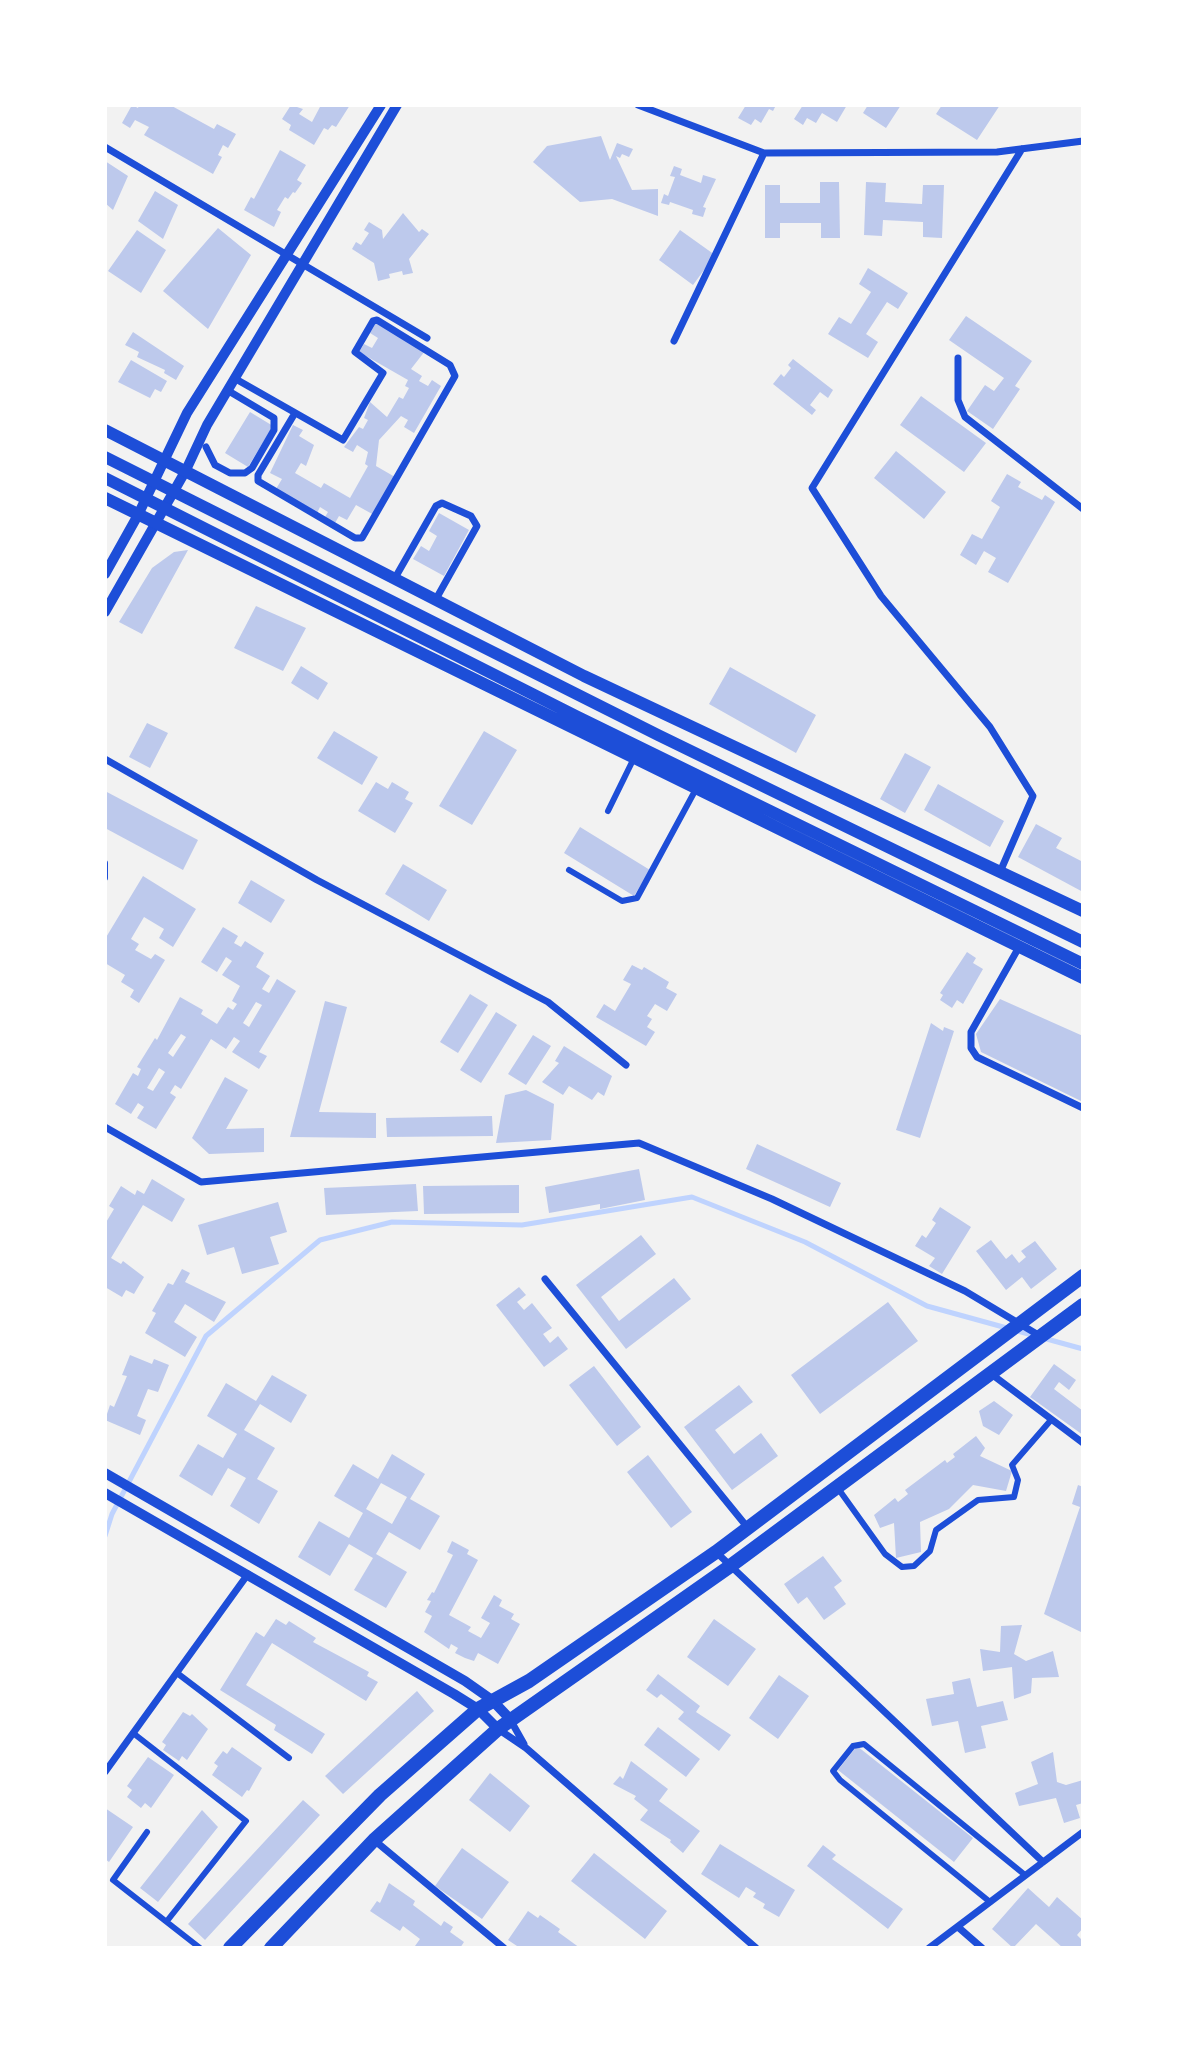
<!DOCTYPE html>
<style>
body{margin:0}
#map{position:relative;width:1188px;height:2053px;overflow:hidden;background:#f2f2f2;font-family:Barlow,sans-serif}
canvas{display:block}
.frame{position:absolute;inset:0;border:107px solid #fff;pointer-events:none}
</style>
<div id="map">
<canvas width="1188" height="2053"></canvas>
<div class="frame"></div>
</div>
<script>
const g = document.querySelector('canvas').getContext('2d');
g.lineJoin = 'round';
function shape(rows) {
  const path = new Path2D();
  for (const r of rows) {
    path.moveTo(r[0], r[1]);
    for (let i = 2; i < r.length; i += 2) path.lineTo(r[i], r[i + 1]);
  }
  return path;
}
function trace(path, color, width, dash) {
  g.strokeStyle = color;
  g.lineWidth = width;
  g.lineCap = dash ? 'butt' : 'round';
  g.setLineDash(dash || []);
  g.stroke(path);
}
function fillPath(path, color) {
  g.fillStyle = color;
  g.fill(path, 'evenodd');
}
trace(shape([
 [105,1536,112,1514,206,1336,320,1240,392,1222,522,1225,692,1197,805,1242,927,1306,1083,1349]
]), '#bfd3fe', 5);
fillPath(shape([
 [132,105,138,108,139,105,170,105,214,129,217,124,236,134,228,148,223,145,218,155,222,157,213,174,144,135,149,127,135,120,130,128,122,123],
 [291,105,303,109,299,114,312,122,321,105,350,105,336,127,332,125,328,130,324,128,314,145,289,130,291,125,282,119],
 [746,105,776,105,773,111,769,109,761,123,755,119,751,125,738,118],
 [803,105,847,105,837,122,822,113,816,123,807,118,803,125,794,119],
 [868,105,901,105,886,128,863,113],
 [942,105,1000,105,977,140,936,114],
 [601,136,610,160,617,143,633,149,629,157,622,154,620,158,616,156,632,190,658,189,658,216,612,199,580,202,533,162,547,146],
 [280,150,306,165,297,180,302,183,295,193,293,192,288,199,285,197,277,210,281,212,274,227,244,210,251,197,254,199],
 [105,161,128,176,113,210,105,203],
 [674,166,682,169,680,175,701,183,703,175,716,179,703,207,706,208,703,217,692,214,693,210,670,202,669,205,661,203,664,194,668,196,675,177,670,176],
 [820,182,839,182,840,238,821,238,821,223,780,223,780,238,765,238,765,185,780,185,780,203,820,203],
 [866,182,886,183,885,202,922,204,923,185,944,185,942,238,923,237,923,222,883,220,882,236,864,235],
 [155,191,178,205,163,239,138,221],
 [403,213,419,232,422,229,429,234,409,259,413,273,403,275,402,271,389,274,390,278,378,281,374,263,352,249,356,242,361,245,369,233,364,230,369,222,382,230,383,239],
 [218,228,251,255,208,329,163,291],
 [137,230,166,250,141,293,108,271],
 [680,230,715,255,693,285,659,260],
 [868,268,908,293,898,309,887,302,866,334,878,342,868,358,828,334,839,317,851,324,871,292,859,284],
 [966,316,1032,361,1015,386,1020,389,993,429,967,411,985,385,994,391,1004,378,949,340],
 [376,323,425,351,411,369,422,376,419,381,428,386,432,380,441,386,414,433,404,427,408,420,401,416,379,440,376,466,395,477,374,515,356,505,347,520,339,516,335,523,325,517,328,512,320,507,317,513,276,489,282,479,270,473,293,425,303,430,299,436,314,445,306,466,301,463,295,473,321,488,324,483,350,498,368,466,365,464,368,452,357,445,353,452,344,447,359,427,363,429,368,420,364,418,370,402,387,417,399,397,403,399,409,388,405,386,408,380,359,352,364,344,372,348,378,338,370,333],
 [133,332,184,366,176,380,164,373,165,370,137,357,139,352,125,345],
 [793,359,833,390,828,398,820,392,810,405,816,410,812,415,773,384,781,374,784,377,791,368,788,365],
 [131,360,167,381,161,392,155,389,150,398,118,382],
 [921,396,986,443,964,472,900,425],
 [250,412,273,426,248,467,225,453],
 [896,451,946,492,924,519,874,478],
 [1007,474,1021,482,1018,487,1042,500,1045,495,1055,502,1008,583,988,572,996,558,984,551,976,565,960,555,972,534,982,539,1000,507,991,501],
 [439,513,469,530,444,576,413,559,421,546,429,551,437,536,429,531],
 [188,550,142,634,119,622,152,568,174,552],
 [256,606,306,628,283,671,234,648],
 [301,666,328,683,318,700,291,683],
 [730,667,816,715,796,753,709,704],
 [147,723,168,733,150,768,129,757],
 [334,731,378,757,362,785,317,758],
 [484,731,517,750,472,825,439,806],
 [905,753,931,767,905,813,880,799],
 [376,782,388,789,392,782,409,792,405,799,413,803,395,833,358,811],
 [938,784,1004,821,990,847,924,810],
 [105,791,198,840,183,870,105,828],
 [1036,824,1062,838,1056,848,1083,862,1083,892,1018,857],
 [580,827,650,870,634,896,564,853],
 [403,864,447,890,429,921,385,894],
 [143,876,196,909,173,947,159,938,164,929,144,917,131,939,139,944,135,950,151,959,155,954,165,960,139,1003,130,997,134,990,121,982,125,975,105,963,105,939],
 [251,880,285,900,271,923,238,903],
 [223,927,238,936,234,943,241,947,245,941,264,953,256,967,270,976,262,989,269,993,277,979,296,991,259,1052,267,1056,259,1069,232,1052,240,1041,234,1037,226,1049,211,1039,181,1089,175,1085,170,1093,176,1097,156,1129,137,1118,144,1107,138,1103,131,1114,115,1104,133,1073,138,1076,141,1069,137,1067,155,1038,157,1040,180,997,203,1010,201,1014,217,1024,228,1007,233,1010,237,1004,232,1001,240,986,222,975,232,961,226,957,217,972,201,962],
 [256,1002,262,1005,249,1027,243,1023],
 [181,1034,186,1037,173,1057,168,1053],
 [159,1068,165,1072,153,1091,147,1088],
 [967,952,976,958,973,963,983,969,963,1004,957,1000,952,1008,940,1000,943,995,940,993],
 [632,965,642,970,644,967,669,982,666,988,677,994,667,1011,655,1004,647,1016,652,1019,647,1027,655,1032,646,1046,596,1017,604,1004,615,1011,631,984,623,980],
 [470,994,488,1005,458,1053,440,1042],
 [1000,999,1083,1036,1083,1102,981,1052,976,1034],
 [325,1001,347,1007,319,1112,376,1113,376,1138,290,1137],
 [496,1012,517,1025,481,1083,460,1070],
 [931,1023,943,1031,944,1027,954,1031,920,1138,896,1130],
 [533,1035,551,1046,526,1085,508,1074],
 [564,1046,612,1076,604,1096,598,1092,592,1100,569,1086,563,1095,542,1082,559,1063,555,1061],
 [225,1077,248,1090,226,1129,264,1128,264,1152,209,1154,192,1138],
 [526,1090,554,1104,551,1140,496,1143,505,1095],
 [492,1116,493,1136,387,1137,386,1118],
 [757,1144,841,1183,830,1207,746,1169],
 [639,1169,645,1200,600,1209,600,1204,549,1213,545,1187],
 [152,1179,185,1199,172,1222,143,1205,111,1258,121,1264,123,1261,144,1277,134,1294,126,1290,122,1297,105,1287,105,1224,114,1209,109,1206,121,1186,135,1195,137,1190,144,1194],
 [416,1184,418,1211,326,1215,324,1188],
 [519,1185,519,1213,424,1214,423,1186],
 [278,1202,287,1232,270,1237,279,1264,242,1274,234,1247,207,1255,198,1225],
 [940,1207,971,1227,942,1274,929,1266,935,1258,915,1246,922,1235,926,1238,936,1223,932,1220],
 [641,1235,656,1254,601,1297,619,1321,674,1278,691,1299,626,1349,576,1285],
 [991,1240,1006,1259,1012,1254,1019,1263,1026,1257,1021,1251,1035,1241,1057,1269,1031,1289,1022,1277,1006,1290,976,1251],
 [182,1269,190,1273,185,1282,226,1302,214,1322,185,1304,174,1322,197,1337,185,1357,145,1333,156,1313,152,1311,168,1283,173,1285],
 [519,1287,526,1295,517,1302,524,1310,532,1303,552,1328,543,1334,550,1343,558,1336,568,1349,544,1367,496,1305],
 [888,1302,918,1341,820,1414,791,1375],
 [130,1355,152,1364,154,1359,169,1365,158,1392,148,1389,137,1416,146,1420,140,1435,105,1420,110,1405,114,1407,127,1376,122,1375],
 [1054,1364,1076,1380,1069,1390,1059,1382,1054,1389,1083,1411,1083,1435,1030,1397],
 [594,1366,641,1427,617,1446,569,1385],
 [272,1375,307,1395,291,1423,260,1404,244,1430,275,1448,257,1479,278,1491,259,1524,230,1506,246,1478,228,1468,212,1496,179,1476,198,1444,223,1458,237,1434,207,1416,226,1383,256,1401],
 [739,1385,753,1402,715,1430,734,1454,761,1433,778,1456,732,1490,684,1427],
 [994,1401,1013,1415,999,1435,983,1426,979,1411],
 [976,1436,985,1448,980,1456,1012,1471,1006,1491,973,1485,949,1509,920,1522,921,1552,896,1558,894,1523,880,1528,874,1515,895,1498,898,1502,908,1494,905,1490,945,1460,947,1463,955,1457,953,1454],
 [392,1454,425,1474,410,1499,440,1516,420,1550,389,1532,376,1554,407,1572,386,1608,354,1590,373,1558,349,1544,330,1576,298,1557,319,1521,349,1538,363,1513,334,1496,353,1464,378,1479],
 [381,1483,407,1497,392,1524,366,1509],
 [648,1455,692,1512,671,1528,627,1472],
 [1078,1485,1083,1487,1083,1633,1044,1614,1080,1507,1072,1504],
 [452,1541,469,1550,467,1554,478,1560,449,1615,471,1627,468,1631,481,1638,490,1623,481,1618,494,1595,502,1600,499,1606,514,1614,511,1619,520,1624,498,1664,478,1653,474,1661,465,1658,455,1653,458,1648,451,1644,449,1649,424,1632,432,1616,425,1612,431,1601,427,1600,432,1592,434,1593,453,1555,447,1552],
 [823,1556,842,1581,834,1587,846,1604,824,1620,807,1597,798,1604,784,1584],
 [276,1619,286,1625,289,1621,316,1638,313,1642,369,1672,367,1676,378,1682,366,1701,272,1643,246,1685,325,1734,312,1754,274,1730,276,1725,220,1690,256,1632,264,1637],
 [714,1619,756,1649,728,1686,687,1657],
 [1022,1625,1014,1654,1026,1661,1053,1651,1059,1677,1032,1678,1031,1693,1014,1699,1012,1667,983,1671,980,1649,1000,1652,1001,1626],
 [658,1674,700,1706,696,1712,731,1735,719,1751,678,1719,684,1712,661,1694,657,1698,646,1690],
 [779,1675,809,1696,778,1739,749,1718],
 [970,1678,977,1707,1003,1701,1008,1720,981,1726,986,1748,965,1753,958,1721,932,1726,926,1699,954,1694,952,1682],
 [417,1691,434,1711,343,1794,325,1776],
 [183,1712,190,1716,192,1714,208,1729,187,1760,182,1756,179,1761,163,1750,166,1745,162,1742],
 [658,1727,700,1759,686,1777,644,1745],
 [857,1746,973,1838,954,1862,838,1770],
 [232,1747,262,1768,249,1791,247,1790,242,1797,212,1775,218,1766,214,1763,223,1751,227,1754],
 [1053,1752,1057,1782,1066,1785,1083,1780,1083,1803,1076,1805,1080,1818,1064,1823,1056,1798,1019,1806,1015,1793,1038,1784,1031,1762],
 [148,1757,174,1775,151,1808,145,1803,141,1808,127,1797,132,1790,127,1786],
 [631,1761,668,1789,659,1801,700,1831,683,1853,670,1842,671,1840,640,1820,648,1810,634,1799,636,1796,613,1784,620,1776,623,1779],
 [490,1773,530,1806,510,1832,469,1800],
 [303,1800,320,1815,205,1940,188,1924],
 [105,1808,133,1827,109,1862,105,1859],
 [202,1810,218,1827,158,1902,140,1888],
 [720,1844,795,1890,779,1917,763,1908,765,1904,753,1897,756,1893,746,1887,739,1898,701,1874],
 [823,1845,836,1855,832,1859,903,1909,888,1929,807,1866],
 [462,1848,509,1882,482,1919,435,1886],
 [594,1853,667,1911,645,1939,571,1881],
 [389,1883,415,1901,413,1905,441,1926,444,1921,453,1927,450,1932,464,1942,460,1948,418,1948,415,1946,420,1939,403,1926,400,1931,370,1911,377,1901,380,1903],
 [1028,1888,1049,1907,1057,1897,1083,1920,1083,1928,1077,1935,1083,1941,1083,1948,1063,1948,1036,1924,1013,1948,992,1929],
 [528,1911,538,1918,540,1915,560,1929,558,1932,580,1948,520,1948,508,1940]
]), '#bdc9ec');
trace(shape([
 [608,811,634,758],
 [105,863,105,878],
 [569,870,622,901,637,898,696,789],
 [837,1487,885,1554,902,1567,914,1566,930,1551,936,1530,978,1500,1014,1497,1018,1480,1012,1465,1051,1420],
 [177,1673,289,1758],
 [133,1733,246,1821,167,1921],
 [147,1832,113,1880,200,1948],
 [990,1902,840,1780,833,1771,853,1746,864,1744,1025,1875]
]), '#1d4ed8', 6);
trace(shape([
 [638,105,764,153,997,152,1083,141],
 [105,147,427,338],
 [674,341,764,153],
 [958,358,958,400,965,417,1083,509],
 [234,378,343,440,383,373,355,352,373,321,377,320,450,365,455,376,362,538,355,538,258,481,258,475,295,413],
 [206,447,215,465,230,473,245,473,252,468,274,430,274,418,227,390],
 [395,578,436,506,442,503,471,516,477,526,436,599],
 [105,759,317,880,548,1002,626,1065],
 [1000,872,1033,796,990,727,881,596,812,488,1022,149],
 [1019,947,971,1032,971,1048,977,1057,1083,1108],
 [105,1127,201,1182,639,1143,772,1199,965,1291,1040,1336],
 [545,1279,748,1528],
 [990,1373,1083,1443],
 [716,1552,1043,1862],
 [511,1721,524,1744],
 [498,1729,526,1748,756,1948],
 [105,1772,248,1574],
 [374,1840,504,1948],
 [958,1927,982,1948],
 [929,1948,1083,1832]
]), '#1d4ed8', 7);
trace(shape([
 [105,574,138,515,187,413,381,105],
 [105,612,186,470,207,425,397,105],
 [105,1473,465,1681,492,1700,510,1719],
 [105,1493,454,1694,478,1709,498,1729]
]), '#1d4ed8', 10);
trace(shape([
 [105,430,584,676,1083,911],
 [105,457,658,735,1083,942],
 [105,478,576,716,1083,964],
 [105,498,1083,978]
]), '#1d4ed8', 12);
trace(shape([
 [230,1948,380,1795,478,1709,529,1681,716,1552,1083,1276],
 [271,1948,374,1840,498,1729,729,1567,1083,1305]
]), '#1d4ed8', 14);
</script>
